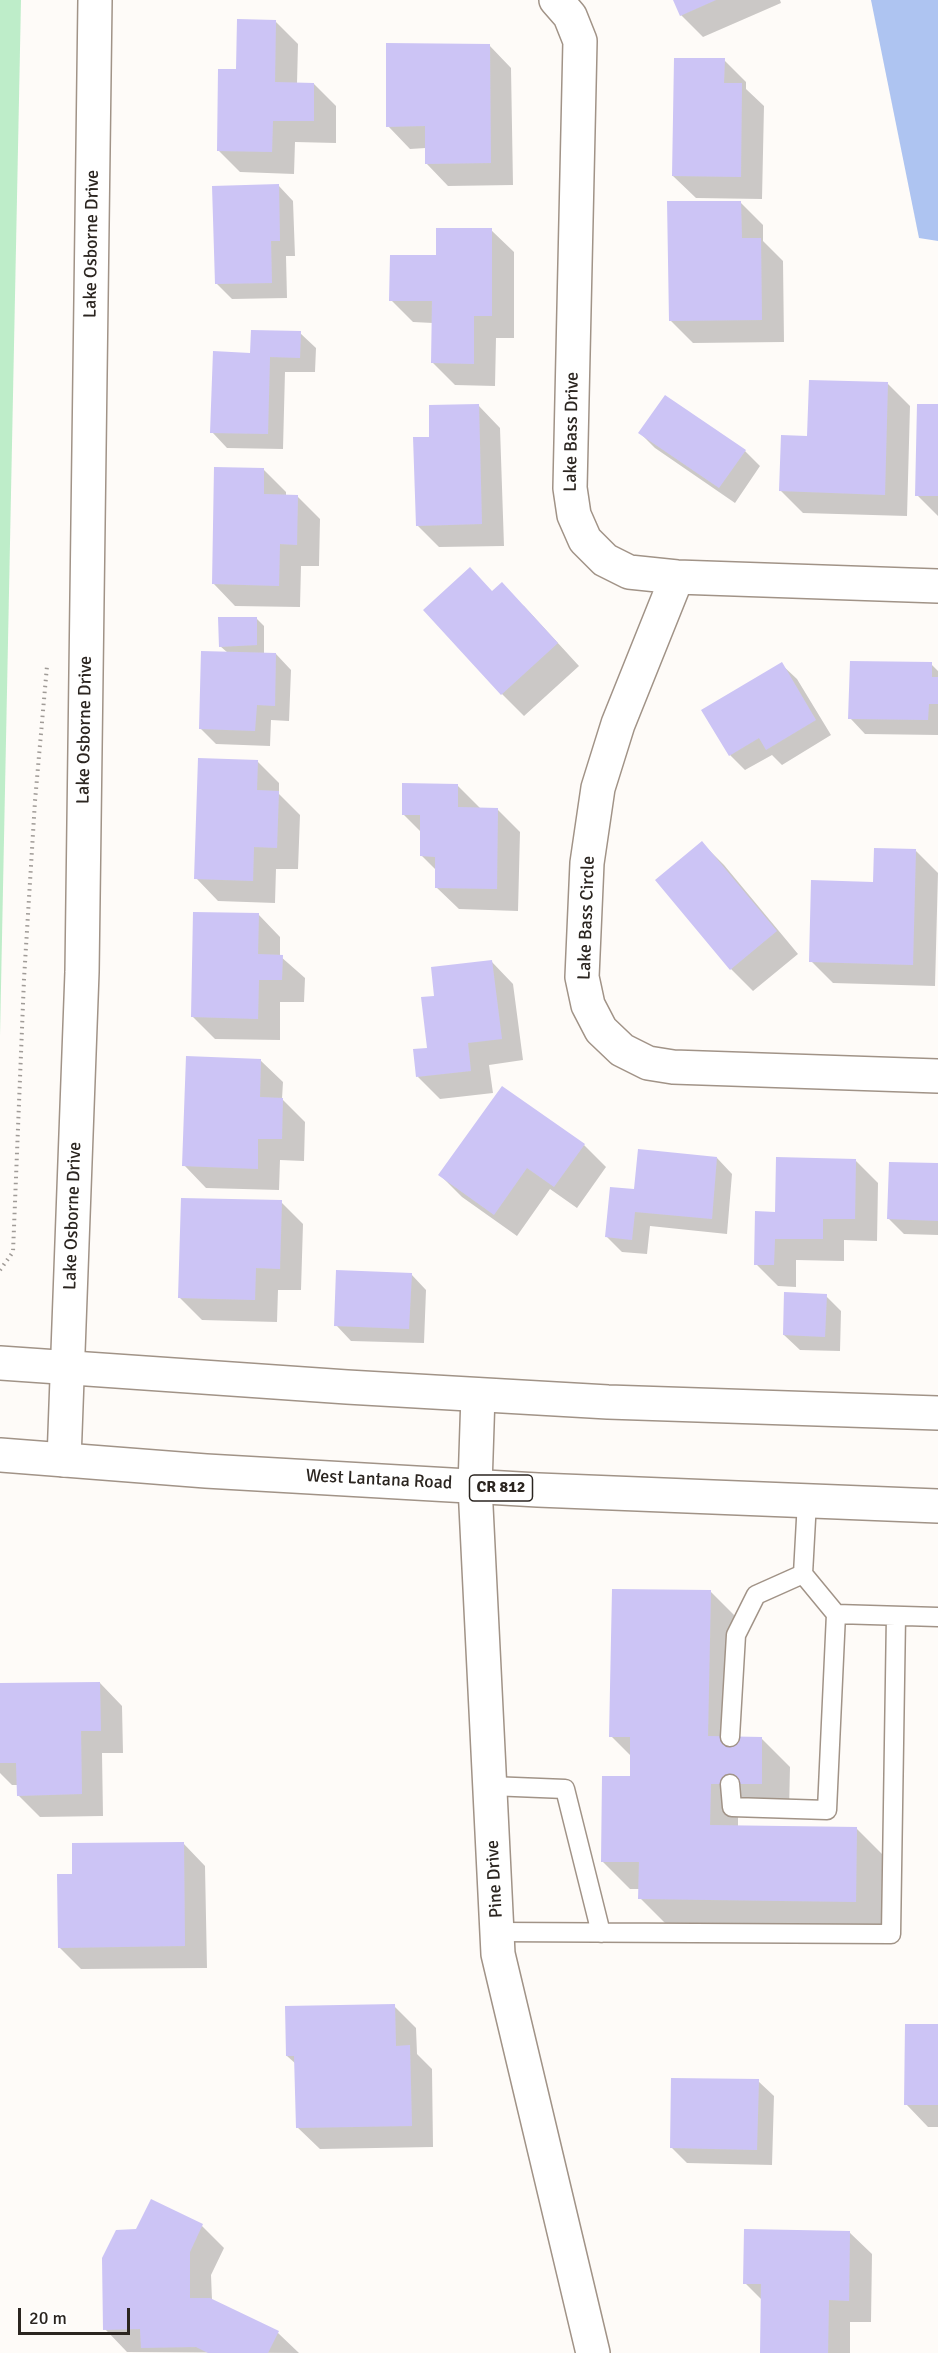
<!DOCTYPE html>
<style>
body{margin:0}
#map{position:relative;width:938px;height:2353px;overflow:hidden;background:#fefbf8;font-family:Signika,sans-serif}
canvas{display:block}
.scale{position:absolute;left:18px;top:2308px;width:112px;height:27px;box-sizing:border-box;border:3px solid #2b2520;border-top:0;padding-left:8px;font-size:18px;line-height:21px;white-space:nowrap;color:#2b2520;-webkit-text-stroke:4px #fff;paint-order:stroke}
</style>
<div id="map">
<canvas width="938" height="2353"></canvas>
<div class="scale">20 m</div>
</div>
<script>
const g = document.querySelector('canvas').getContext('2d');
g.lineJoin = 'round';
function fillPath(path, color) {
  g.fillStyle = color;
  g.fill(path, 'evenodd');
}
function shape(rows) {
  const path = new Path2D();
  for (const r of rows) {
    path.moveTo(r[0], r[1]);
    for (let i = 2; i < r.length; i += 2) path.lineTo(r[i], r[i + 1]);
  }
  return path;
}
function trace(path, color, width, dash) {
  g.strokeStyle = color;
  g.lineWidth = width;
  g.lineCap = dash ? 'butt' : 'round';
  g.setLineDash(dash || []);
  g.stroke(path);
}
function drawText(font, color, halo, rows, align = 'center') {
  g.font = font + ' Signika,sans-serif';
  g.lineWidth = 4.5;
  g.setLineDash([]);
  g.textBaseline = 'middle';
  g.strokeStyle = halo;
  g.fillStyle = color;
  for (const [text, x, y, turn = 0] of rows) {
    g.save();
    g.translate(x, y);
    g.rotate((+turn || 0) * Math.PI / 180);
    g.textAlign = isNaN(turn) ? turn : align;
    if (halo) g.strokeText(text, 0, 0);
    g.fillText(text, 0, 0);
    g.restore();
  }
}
fillPath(shape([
 [0,0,21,0,0,1036]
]), '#beedc9');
fillPath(shape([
 [871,0,938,0,938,241,919,238]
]), '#aec4f1');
fillPath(shape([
 [675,0,780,0,781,3,703,37,681,15],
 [276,22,298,44,297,84,314,84,336,106,336,143,295,142,294,174,240,172,218,150,238,70],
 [489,45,511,68,513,185,448,186,426,163,426,148,410,149,388,126],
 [724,60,746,82,746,89,764,106,762,199,696,198,673,176],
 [278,185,293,201,295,256,286,256,287,298,232,299,216,283],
 [740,202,763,225,763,241,783,261,784,342,693,343,671,321],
 [491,230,514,252,514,338,496,338,495,386,455,385,433,363,433,323,413,322,391,300,437,256],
 [300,333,316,348,315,372,285,372,283,449,227,448,212,432,252,354],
 [888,384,910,406,907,516,803,513,781,491],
 [478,405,500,428,504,546,439,547,417,525,431,439],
 [938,406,938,516,917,495],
 [640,433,745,451,760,466,735,503,655,448],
 [264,470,286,492,286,496,298,497,320,519,319,566,301,566,300,607,235,606,213,583],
 [492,592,524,606,579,666,524,716,502,694],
 [256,618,264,626,264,654,276,654,291,670,289,721,271,720,270,746,216,744,200,728,228,653,220,646],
 [781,664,797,679,831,735,782,765,772,755,745,770,730,755],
 [931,664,938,671,938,735,865,734,850,718],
 [257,761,279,783,279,794,300,815,298,869,276,869,275,903,218,901,196,878],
 [458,786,480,808,498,810,520,832,518,911,459,909,436,887,437,871,421,855,421,832,403,814],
 [702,843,724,865,798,954,753,991,731,969],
 [916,851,938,873,935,986,833,983,811,961],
 [258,914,280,937,280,956,305,978,304,1002,280,1002,280,1040,215,1039,193,1017],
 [491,961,513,984,523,1060,489,1065,493,1093,440,1099,418,1077,429,1049],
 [260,1060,283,1082,282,1099,305,1122,304,1161,280,1160,279,1190,206,1188,184,1165],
 [584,1145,606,1167,577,1208,550,1189,517,1236,462,1197,440,1175],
 [717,1158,732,1174,727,1234,650,1226,647,1254,622,1252,607,1237,636,1191],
 [856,1161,878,1183,877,1241,844,1240,844,1261,796,1260,796,1287,778,1286,756,1264,777,1213],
 [938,1165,938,1235,904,1234,889,1219],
 [281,1202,303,1224,301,1290,278,1290,277,1322,202,1320,179,1297],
 [411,1274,426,1290,424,1343,351,1341,336,1325],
 [826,1296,841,1311,840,1351,800,1350,784,1335],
 [710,1591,738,1619,736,1738,762,1739,790,1767,789,1812,738,1811,738,1827,857,1829,885,1857,884,1929,668,1926,640,1898,640,1889,630,1889,602,1861,631,1778,632,1757,611,1736],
 [100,1683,122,1706,123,1753,102,1753,103,1816,40,1817,18,1795,18,1785,12,1785,0,1773,0,1685],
 [183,1843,205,1866,207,1968,81,1969,59,1947,74,1875],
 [394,2006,416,2028,417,2054,432,2069,433,2147,320,2149,297,2127,296,2064,287,2056],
 [938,2026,938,2127,928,2127,906,2104],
 [758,2081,774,2096,772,2165,687,2163,672,2148],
 [152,2201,202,2226,224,2248,211,2275,212,2300,278,2333,299,2353,127,2352,105,2329],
 [849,2232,872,2254,871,2322,850,2322,850,2353,762,2353,763,2301,745,2283]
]), '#0003');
fillPath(shape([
 [673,0,716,0,680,16],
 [237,19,276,20,275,82,314,83,314,121,273,121,272,152,217,151,218,69,236,69],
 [386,43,490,44,491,163,425,164,425,126,386,127],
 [674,58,725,58,724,83,742,83,741,177,672,176],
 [279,184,280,241,271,241,272,283,215,284,212,186],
 [667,201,741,201,742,238,761,238,762,320,669,321],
 [436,228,492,228,492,316,474,316,474,364,431,363,432,301,389,301,390,255,436,255],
 [251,330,301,331,300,358,270,357,268,434,210,433,213,351,250,353],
 [809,380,888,382,885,495,779,491,781,435,807,436],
 [665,395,746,450,719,488,638,433],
 [479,404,482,524,416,526,413,437,429,437,429,405],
 [917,404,938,404,938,496,915,496],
 [214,467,264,468,264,494,298,495,297,545,280,544,279,586,212,584],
 [470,567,492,591,502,582,558,643,501,695,423,610],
 [218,617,257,617,257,645,219,647],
 [201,651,276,653,275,706,257,705,255,731,199,729],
 [850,661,932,662,932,677,938,677,938,704,929,704,928,720,848,719],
 [782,662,816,720,766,750,759,738,729,756,701,710],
 [198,758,258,760,257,790,279,791,277,848,254,847,253,881,194,879],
 [402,783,458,784,458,807,498,808,497,889,435,888,435,857,420,856,420,815,402,815],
 [702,841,777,931,730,970,655,880],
 [874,848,916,849,913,965,809,962,811,880,873,882],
 [193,912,259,913,258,954,283,955,282,980,259,980,258,1019,191,1017],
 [492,960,502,1039,468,1043,471,1071,416,1077,413,1049,427,1048,421,997,434,996,431,967],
 [186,1056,261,1059,260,1097,283,1098,282,1139,258,1139,258,1169,182,1166],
 [502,1086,585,1144,554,1187,527,1168,494,1215,438,1175],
 [638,1149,717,1157,712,1219,635,1212,632,1240,605,1237,610,1187,634,1189],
 [776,1157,856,1159,855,1219,823,1219,823,1239,775,1239,774,1265,754,1265,755,1211,775,1212],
 [889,1162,938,1163,938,1221,887,1219],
 [181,1198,282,1200,280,1269,256,1268,255,1300,178,1298],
 [336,1270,412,1273,409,1329,334,1326],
 [784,1292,827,1294,825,1337,783,1335],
 [612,1589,711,1590,708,1736,762,1737,762,1784,711,1784,710,1825,857,1827,856,1902,638,1899,639,1862,601,1862,602,1776,630,1776,630,1737,609,1737],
 [100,1682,101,1731,81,1731,82,1794,17,1796,16,1763,0,1763,0,1683],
 [184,1842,185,1946,58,1948,57,1874,72,1874,72,1843],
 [395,2004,396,2046,410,2045,412,2126,296,2128,294,2056,286,2056,285,2006],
 [905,2024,938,2024,938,2105,904,2105],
 [671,2078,759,2079,757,2150,670,2148],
 [151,2199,203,2224,190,2252,190,2298,210,2298,279,2331,268,2353,208,2353,196,2347,141,2348,140,2329,103,2330,102,2258,116,2230,136,2229],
 [744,2229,850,2231,849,2301,829,2300,828,2353,760,2353,761,2284,743,2284]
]), '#ccc4f5');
const lane = shape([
 [803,1574,836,1614],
 [730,1737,736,1635,756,1595,803,1574,807,1501],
 [730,1784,732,1807,827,1810,836,1614,938,1617],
 [490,1786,565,1789,601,1933],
 [497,1932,891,1934,896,1616]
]);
const street = shape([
 [556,0,570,16,580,41,570,488,574,515,585,540,605,560,629,572,677,577,938,586],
 [677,577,618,724,598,788,587,863,582,977,588,1005,601,1030,622,1050,648,1063,673,1067,938,1076],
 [478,1395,475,1486,498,1954,593,2353]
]);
const secondary = shape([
 [64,1460,82,972,95,0]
]);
const primary = shape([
 [0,1363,347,1387,608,1402,938,1413],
 [0,1455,206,1471,538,1490,938,1506]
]);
trace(lane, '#a19387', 21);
trace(street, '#a19387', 36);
trace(secondary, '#a19387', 36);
trace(primary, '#a19387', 36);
trace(shape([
 [0,1270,13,1252,24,979,35,801,47,666]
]), '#a09b97', 4, [1.5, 4.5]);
trace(lane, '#fff', 18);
trace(street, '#fff', 33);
trace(secondary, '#fff', 33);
trace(primary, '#fff', 33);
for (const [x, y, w] of [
 [501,1488,63]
]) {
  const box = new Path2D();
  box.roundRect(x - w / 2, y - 13, w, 26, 4.5);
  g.fillStyle = '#fff';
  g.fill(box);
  trace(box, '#2b2520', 1.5);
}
drawText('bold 16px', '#2b2520', null, [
 ["CR 812",501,1488]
]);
drawText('18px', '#2b2520', '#fff', [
 ["Lake Osborne Drive",92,244,-89],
 ["Lake Bass Drive",572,432,-89],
 ["Lake Osborne Drive",85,730,-89],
 ["Lake Bass Circle",587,918,-88],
 ["Lake Osborne Drive",73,1216,-88],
 ["West Lantana Road",379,1480,3],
 ["Pine Drive",495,1879,-93]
]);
</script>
